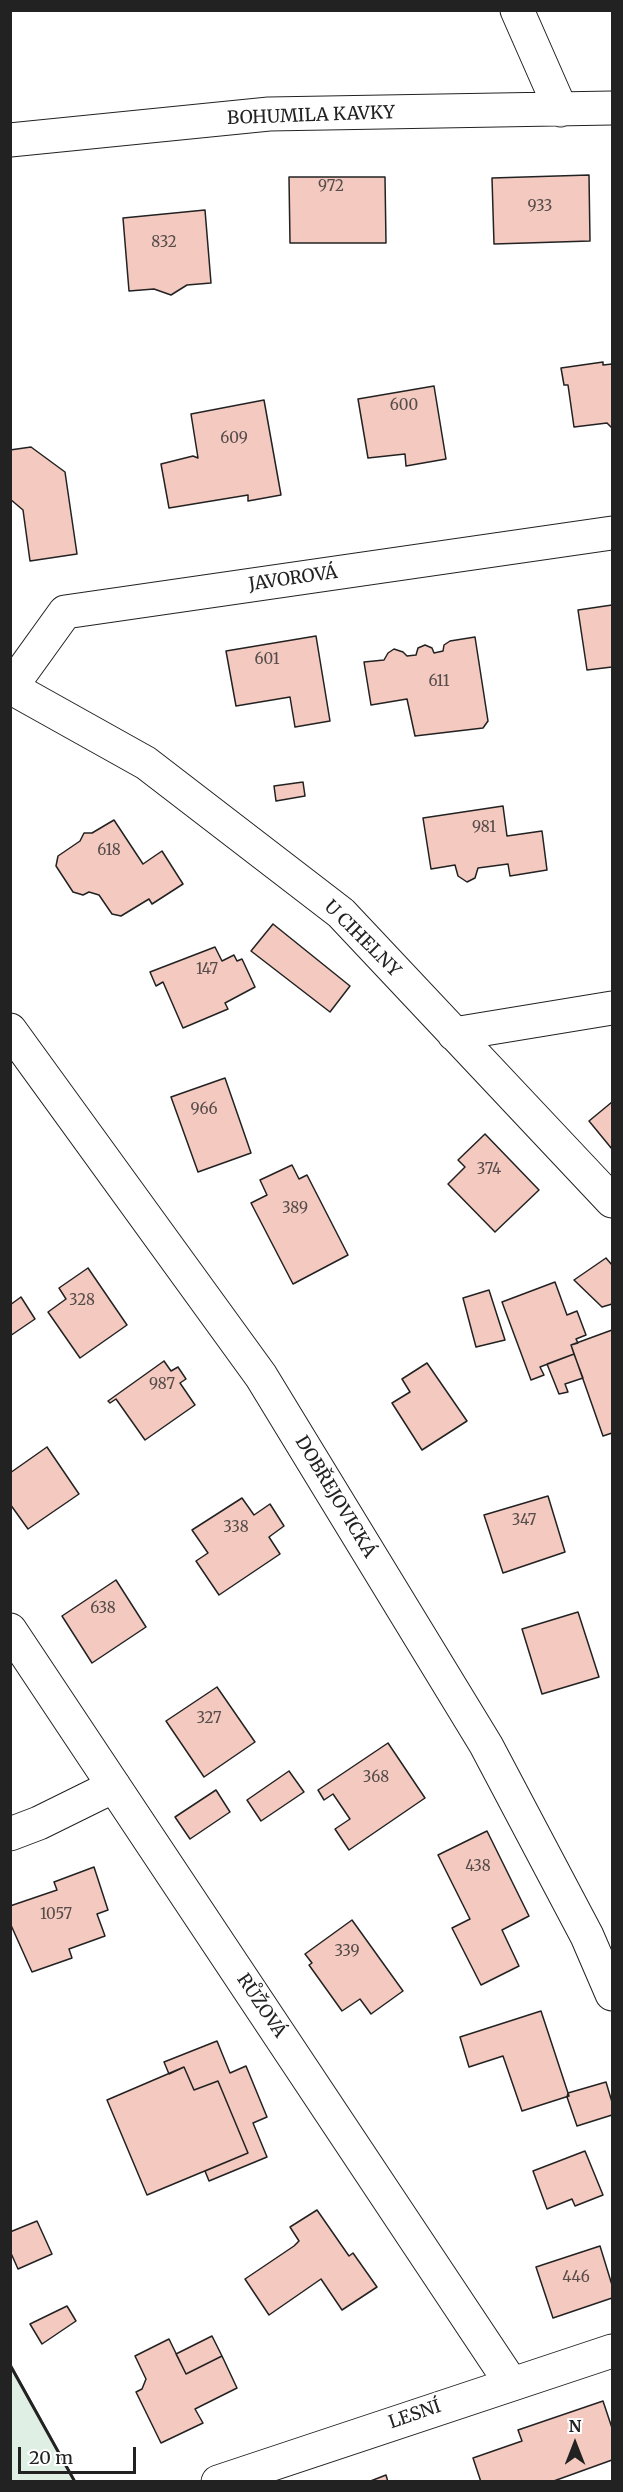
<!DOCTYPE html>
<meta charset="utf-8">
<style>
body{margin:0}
#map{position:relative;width:623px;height:2492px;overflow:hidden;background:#fff;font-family:Merriweather,serif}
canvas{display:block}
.frame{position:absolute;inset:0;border:12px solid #222;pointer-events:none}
.north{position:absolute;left:545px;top:2414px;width:60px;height:60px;-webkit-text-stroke:4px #fff;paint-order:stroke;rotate:0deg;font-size:16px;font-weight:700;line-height:24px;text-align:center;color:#222}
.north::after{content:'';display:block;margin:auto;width:21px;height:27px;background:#222;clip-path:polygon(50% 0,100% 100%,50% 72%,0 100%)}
.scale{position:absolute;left:18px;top:2447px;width:118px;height:27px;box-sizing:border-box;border:3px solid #222;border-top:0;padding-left:8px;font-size:18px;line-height:21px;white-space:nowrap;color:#222;-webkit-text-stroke:4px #fff;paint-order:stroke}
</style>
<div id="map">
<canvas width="623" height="2492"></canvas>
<div class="frame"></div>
<div class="north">N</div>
<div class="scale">20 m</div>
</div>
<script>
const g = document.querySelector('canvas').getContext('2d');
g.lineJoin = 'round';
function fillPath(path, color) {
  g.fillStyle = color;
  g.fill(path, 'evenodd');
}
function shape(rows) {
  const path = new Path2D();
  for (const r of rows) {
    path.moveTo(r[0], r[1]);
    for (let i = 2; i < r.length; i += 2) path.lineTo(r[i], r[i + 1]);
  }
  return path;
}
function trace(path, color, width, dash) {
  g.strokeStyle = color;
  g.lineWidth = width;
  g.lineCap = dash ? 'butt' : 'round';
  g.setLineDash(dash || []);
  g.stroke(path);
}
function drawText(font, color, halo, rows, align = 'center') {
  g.font = font + ' Merriweather,serif';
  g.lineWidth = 4.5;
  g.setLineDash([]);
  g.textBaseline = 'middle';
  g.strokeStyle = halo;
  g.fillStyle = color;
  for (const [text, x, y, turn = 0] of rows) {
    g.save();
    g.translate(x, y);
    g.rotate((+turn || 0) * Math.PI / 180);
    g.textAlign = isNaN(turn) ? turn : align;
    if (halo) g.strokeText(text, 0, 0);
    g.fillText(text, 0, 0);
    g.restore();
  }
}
const green = shape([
 [11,2365,75,2481,11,2481,11,2365]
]);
fillPath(green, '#e0efe3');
trace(green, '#6f6f6f', 1.5);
const building = shape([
 [589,175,590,241,494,244,492,178,589,175],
 [289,177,385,177,386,243,290,243,289,177],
 [205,210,211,283,187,285,171,295,154,289,129,291,123,218,205,210],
 [603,362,603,365,612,364,612,428,607,423,574,427,568,385,564,385,561,368,603,362],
 [434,386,446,459,406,466,405,454,368,458,358,399,434,386],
 [264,400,281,495,248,501,248,495,169,508,161,464,193,456,198,458,191,414,264,400],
 [31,447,65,472,77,554,30,561,23,510,10,499,10,450,31,447],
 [612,605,612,667,587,670,578,610,612,605],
 [316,636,330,721,295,727,290,697,236,706,226,651,316,636],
 [475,637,488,721,483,728,415,736,407,699,371,705,364,662,384,660,388,653,394,649,403,652,407,656,416,655,418,648,425,645,432,648,434,653,443,651,444,645,450,641,475,637],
 [303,782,305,796,276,801,274,786,303,782],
 [503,806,507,836,542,831,547,870,510,876,508,864,478,868,475,878,467,882,458,876,455,865,431,869,423,818,503,806],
 [114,820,143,864,162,851,183,884,152,904,149,899,121,916,112,914,99,895,89,892,83,895,73,892,56,866,58,856,80,841,84,833,92,833,114,820],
 [273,924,350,986,330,1012,251,951,273,924],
 [215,947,222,961,234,955,237,961,242,959,255,987,225,1003,228,1009,183,1028,163,982,156,986,150,972,215,947],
 [225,1078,251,1153,198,1172,171,1097,225,1078],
 [612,1102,612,1149,589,1121,612,1102],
 [485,1134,539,1190,495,1232,448,1184,465,1167,458,1160,485,1134],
 [292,1165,299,1179,307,1175,348,1255,293,1284,251,1203,267,1195,260,1180,292,1165],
 [606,1258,612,1265,612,1304,602,1307,574,1280,606,1258],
 [88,1268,127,1325,80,1358,48,1312,66,1299,59,1288,88,1268],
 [555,1282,567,1315,577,1311,586,1335,576,1339,578,1343,571,1345,574,1354,540,1367,544,1375,531,1380,502,1302,555,1282],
 [489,1290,505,1340,476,1347,463,1298,489,1290],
 [21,1297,35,1319,10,1336,10,1305,21,1297],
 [612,1330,612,1433,603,1436,571,1345,612,1330],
 [574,1354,583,1378,565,1384,568,1392,559,1394,547,1364,574,1354],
 [164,1361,171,1371,178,1367,186,1379,180,1383,195,1405,145,1440,116,1399,110,1403,108,1401,164,1361],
 [427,1363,467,1421,422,1450,392,1403,410,1392,402,1379,427,1363],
 [47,1447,79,1494,28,1529,10,1504,10,1473,47,1447],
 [548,1496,565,1552,503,1573,484,1515,548,1496],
 [242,1498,254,1515,270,1504,284,1526,269,1537,280,1554,219,1595,196,1561,208,1553,192,1530,242,1498],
 [116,1580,146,1627,92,1663,62,1616,116,1580],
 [578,1612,599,1677,542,1694,522,1629,578,1612],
 [217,1687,255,1742,204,1777,166,1721,217,1687],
 [388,1743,425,1798,349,1850,335,1829,350,1819,333,1794,324,1800,318,1790,388,1743],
 [289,1771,304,1792,261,1821,247,1800,289,1771],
 [216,1790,230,1812,190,1839,175,1817,216,1790],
 [487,1831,529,1916,502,1930,519,1966,481,1985,452,1928,470,1919,438,1855,487,1831],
 [94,1867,108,1910,97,1914,105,1936,69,1949,72,1958,32,1972,10,1923,10,1906,57,1890,54,1882,94,1867],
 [352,1920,403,1991,371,2014,360,1999,342,2011,309,1965,312,1963,305,1954,352,1920],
 [541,2011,569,2096,522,2111,503,2056,469,2067,460,2037,541,2011],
 [217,2041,230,2073,246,2066,267,2117,253,2123,267,2157,209,2181,205,2171,248,2153,218,2081,194,2090,184,2067,169,2074,164,2062,217,2041],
 [184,2067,194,2090,218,2081,248,2153,147,2195,107,2100,184,2067],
 [606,2082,612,2102,612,2115,577,2126,567,2097,568,2093,606,2082],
 [585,2151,603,2195,575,2206,572,2199,547,2209,533,2171,585,2151],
 [317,2210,349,2256,353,2253,377,2287,342,2310,321,2279,269,2315,245,2279,294,2246,299,2241,290,2227,317,2210],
 [37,2221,52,2254,18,2269,10,2251,10,2232,37,2221],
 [600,2246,612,2285,612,2298,553,2318,536,2267,600,2246],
 [67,2306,76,2321,42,2344,30,2324,67,2306],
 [212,2336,222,2356,186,2374,176,2354,212,2336],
 [169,2339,186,2374,222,2356,237,2388,195,2409,203,2423,161,2443,136,2392,142,2389,146,2379,135,2356,169,2339],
 [603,2401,612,2428,612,2460,551,2482,481,2482,473,2458,522,2441,518,2430,603,2401],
 [386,2475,388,2482,368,2482,386,2475]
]);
fillPath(building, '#f3c9c0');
trace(building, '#222', 1.5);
const minor = shape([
 [517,10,561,110],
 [10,140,269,114,612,108],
 [10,687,146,763,341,913,612,1201],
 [11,687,65,612,612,533],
 [10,1030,261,1376,486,1745,587,1936,612,1994],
 [454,1034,612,1008],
 [10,1630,511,2383],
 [10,1834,39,1823,114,1786],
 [218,2482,612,2351]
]);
trace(minor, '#222', 35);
trace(minor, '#fff', 33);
trace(shape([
 [10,2365,75,2482]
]), '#222', 3);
drawText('15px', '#564c4a', null, [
 ["972",331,187],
 ["933",540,207],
 ["832",164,243],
 ["600",404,406],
 ["609",234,439],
 ["601",267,660],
 ["611",439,682],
 ["981",484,828],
 ["618",109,851],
 ["147",207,970],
 ["966",204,1110],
 ["374",489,1170],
 ["389",295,1209],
 ["328",82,1301],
 ["987",162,1385],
 ["347",524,1521],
 ["338",236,1528],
 ["638",103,1609],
 ["327",209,1719],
 ["368",376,1778],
 ["438",478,1867],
 ["1057",56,1915],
 ["339",347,1952],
 ["446",576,2278]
]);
drawText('18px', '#222', '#fff', [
 ["BOHUMILA KAVKY",311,116,-2],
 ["JAVOROVÁ",293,579,-8],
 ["U CIHELNY",362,939,45],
 ["DOBŘEJOVICKÁ",335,1497,59],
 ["RŮŽOVÁ",261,2006,56],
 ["LESNÍ",415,2415,-19]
]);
</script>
